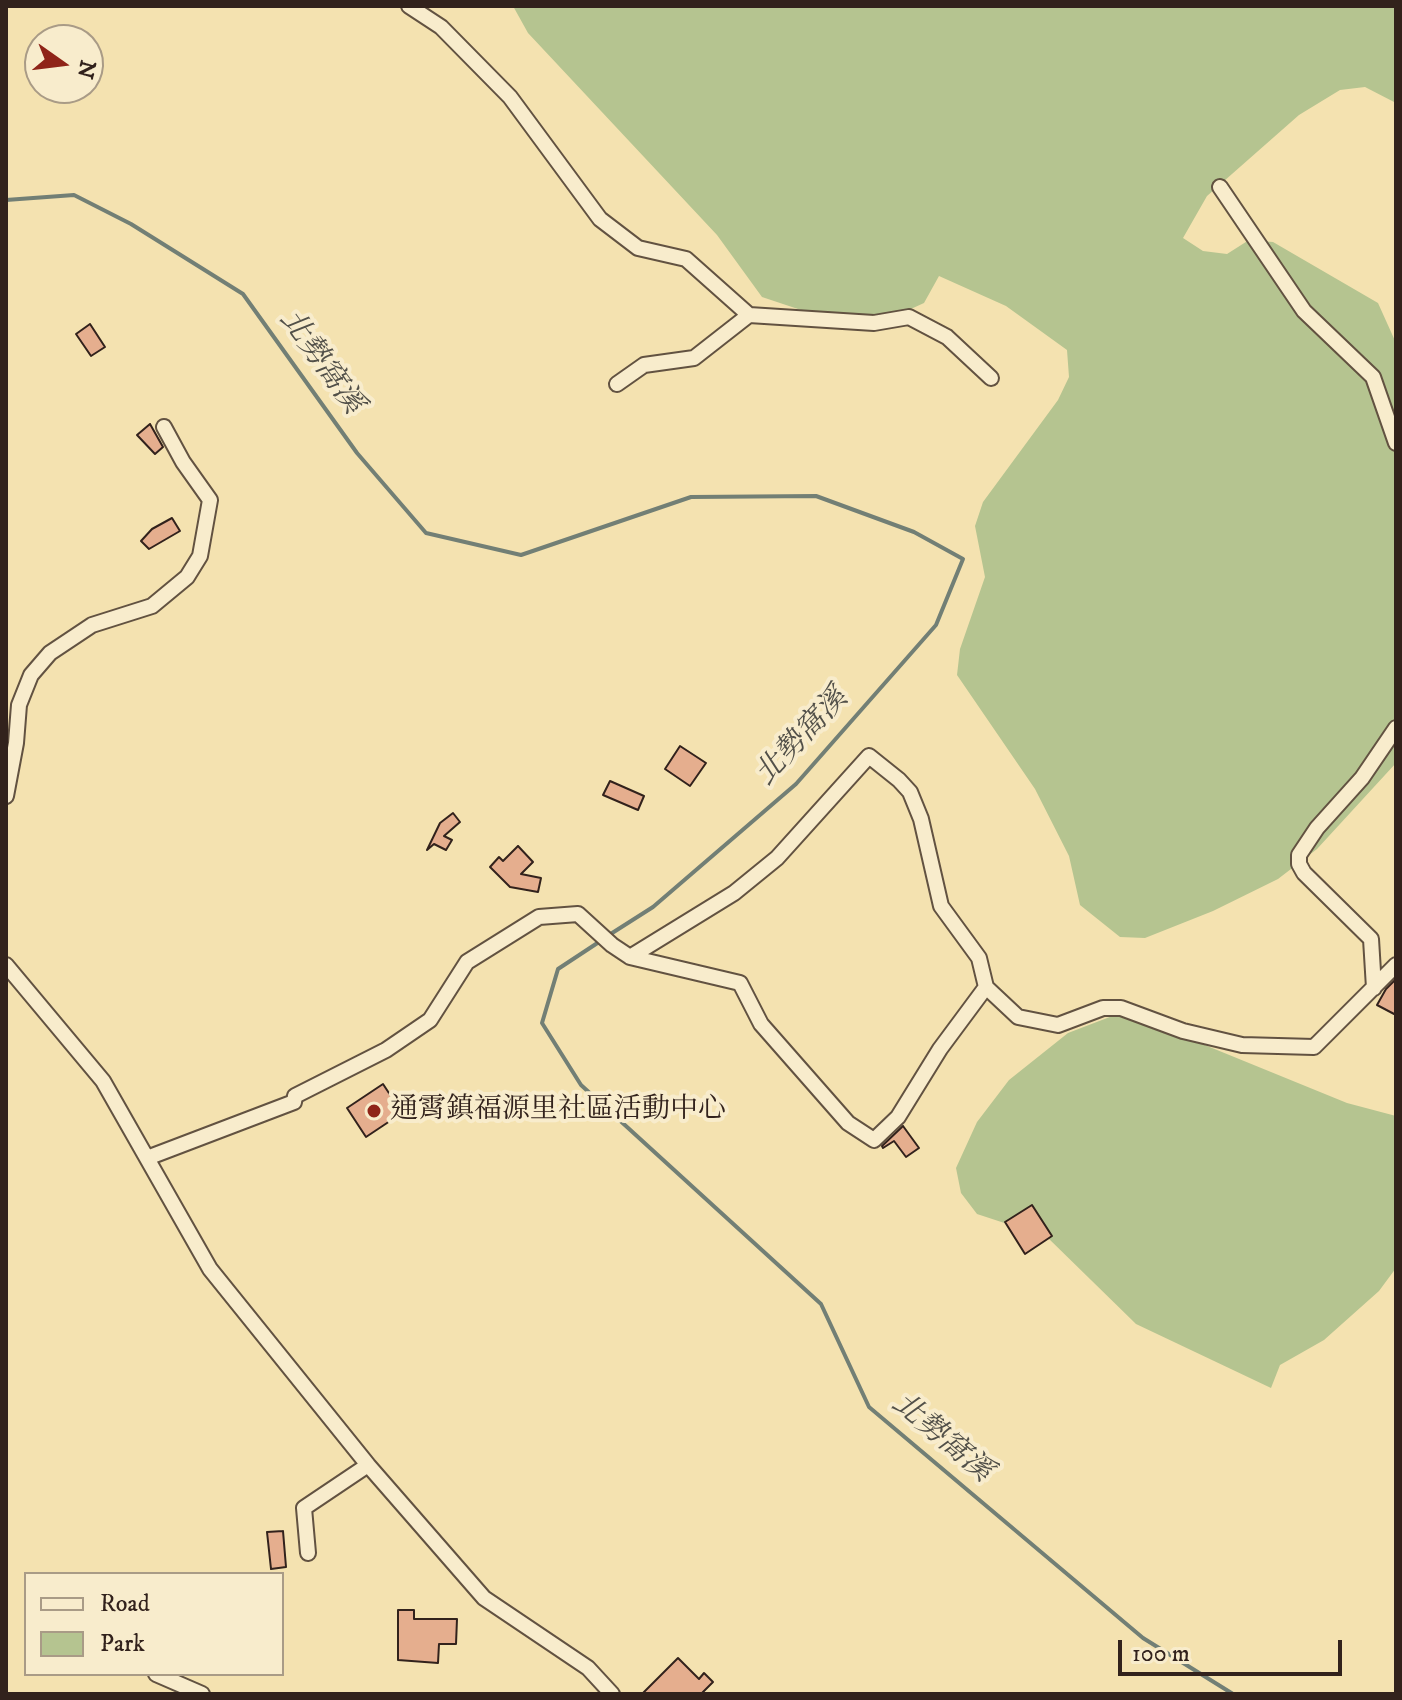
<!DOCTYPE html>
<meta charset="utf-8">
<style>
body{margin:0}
#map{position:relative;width:1402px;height:1700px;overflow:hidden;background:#f4e2b0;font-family:"IM FELL DW Pica",serif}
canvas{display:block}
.frame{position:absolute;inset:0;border:8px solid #32221c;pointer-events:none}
.legend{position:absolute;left:24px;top:1572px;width:260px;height:104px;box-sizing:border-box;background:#f8eccc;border:2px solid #a99b86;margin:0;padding:10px 14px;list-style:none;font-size:24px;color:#32221c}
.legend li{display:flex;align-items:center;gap:16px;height:40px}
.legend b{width:40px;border:2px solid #a99b86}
.north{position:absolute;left:24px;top:24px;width:80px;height:80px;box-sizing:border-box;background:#f8eccc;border:2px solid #a99b86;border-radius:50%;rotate:104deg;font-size:22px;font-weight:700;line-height:32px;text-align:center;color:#32221c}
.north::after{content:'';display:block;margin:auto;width:28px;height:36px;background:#8f2418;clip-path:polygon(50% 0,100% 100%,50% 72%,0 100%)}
.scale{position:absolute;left:1118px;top:1640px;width:224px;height:36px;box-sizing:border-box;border:4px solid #32221c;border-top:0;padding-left:10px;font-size:24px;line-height:28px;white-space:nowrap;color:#32221c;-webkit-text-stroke:6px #f8eccc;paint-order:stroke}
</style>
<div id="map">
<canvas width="1402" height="1700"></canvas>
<div class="frame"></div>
<ul class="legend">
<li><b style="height:10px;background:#f8eccc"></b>Road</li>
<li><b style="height:22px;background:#b5c490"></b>Park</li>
</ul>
<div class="north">N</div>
<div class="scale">100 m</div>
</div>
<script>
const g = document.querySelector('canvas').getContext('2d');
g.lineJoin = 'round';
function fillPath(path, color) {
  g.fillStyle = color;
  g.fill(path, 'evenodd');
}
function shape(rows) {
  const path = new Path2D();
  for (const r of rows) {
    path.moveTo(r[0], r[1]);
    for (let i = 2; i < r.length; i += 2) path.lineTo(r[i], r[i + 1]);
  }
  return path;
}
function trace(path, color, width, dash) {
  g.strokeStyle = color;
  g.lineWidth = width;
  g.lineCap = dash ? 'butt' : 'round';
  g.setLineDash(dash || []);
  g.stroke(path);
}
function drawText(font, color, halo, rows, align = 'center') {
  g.font = font + ' "IM FELL DW Pica","Noto Serif TC",serif';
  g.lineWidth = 8;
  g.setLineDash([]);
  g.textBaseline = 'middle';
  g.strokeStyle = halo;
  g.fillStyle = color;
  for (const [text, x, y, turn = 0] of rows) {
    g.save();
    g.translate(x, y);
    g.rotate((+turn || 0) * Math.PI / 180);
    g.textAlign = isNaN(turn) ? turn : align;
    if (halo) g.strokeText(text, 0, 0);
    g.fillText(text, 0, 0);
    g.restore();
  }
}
fillPath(shape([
 [513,6,1396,6,1396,103,1365,87,1340,90,1299,115,1207,196,1183,238,1203,251,1227,254,1249,240,1273,242,1378,303,1396,343,1396,763,1317,849,1278,879,1213,911,1145,938,1120,937,1080,905,1069,856,1035,789,957,675,960,649,985,577,975,526,983,502,1058,400,1069,377,1067,350,1006,306,939,276,924,303,880,323,807,312,762,297,717,235,528,33],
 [1115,1015,1141,1019,1347,1103,1396,1116,1396,1268,1379,1291,1324,1340,1280,1365,1271,1388,1136,1324,1047,1237,977,1214,961,1193,956,1168,977,1122,1009,1080,1068,1033]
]), '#b5c490');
trace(shape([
 [6,200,74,195,131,224,243,294,357,453,426,533,521,555,691,497,816,496,914,532,963,559,936,625,796,784,653,907,609,935],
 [602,940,558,969,542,1023,581,1085,821,1304,869,1407,1143,1638,1233,1694]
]), '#727f75', 4);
const building = shape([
 [90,324,105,347,91,356,76,334,90,324],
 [150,424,163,447,155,454,137,435,150,424],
 [172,518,180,531,149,549,141,541,152,529,172,518],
 [680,746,706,763,690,786,665,769,680,746],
 [610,781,644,796,638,810,603,795,610,781],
 [453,813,460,822,444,836,452,840,446,850,434,844,427,850,440,823,453,813],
 [518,846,533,862,521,874,541,878,538,892,510,887,490,867,499,857,503,861,518,846],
 [1396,979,1396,1015,1377,1005,1386,989,1396,979],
 [383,1084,402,1113,366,1137,347,1108,383,1084],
 [903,1126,919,1148,906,1157,894,1141,883,1148,882,1146,903,1126],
 [1032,1205,1052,1236,1025,1254,1005,1222,1032,1205],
 [283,1531,286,1567,271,1569,267,1532,283,1531],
 [398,1610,414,1610,414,1619,457,1619,456,1644,439,1644,438,1663,398,1660,398,1610],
 [678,1658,699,1679,704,1673,713,1682,701,1694,642,1694,678,1658]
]);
fillPath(building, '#e5ae8e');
trace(building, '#32221c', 2);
const minor = shape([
 [409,6,441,27,510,97,600,219,638,248,686,259,749,315,874,323,909,317,947,337,991,378],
 [1220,187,1304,311,1373,377,1396,443],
 [617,384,644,365,694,358,749,315],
 [6,796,16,743,19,705,31,675,50,653,92,625,152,606,187,577,200,556,210,500,183,462,164,427],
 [630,957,734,893,777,858,869,756,899,780,910,792,921,819,941,906,979,958,986,987,1018,1017,1058,1025,1103,1008,1121,1008,1183,1031,1242,1045,1314,1047,1396,965],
 [6,965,103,1081,210,1269,368,1465,484,1598,588,1668,612,1694],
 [1374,988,1371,939,1304,873,1299,864,1299,855,1317,828,1362,778,1396,728],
 [147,1158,294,1102,295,1096,386,1050,430,1020,467,962,539,917,578,914,612,945,630,957,740,983,761,1024,848,1123,874,1140,898,1117,940,1049,986,987],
 [308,1553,304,1508,368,1465],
 [156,1674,202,1694]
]);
trace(minor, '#625241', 18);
trace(minor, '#f8eccc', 14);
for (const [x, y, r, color] of [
 [374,1111,8,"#8f2418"]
]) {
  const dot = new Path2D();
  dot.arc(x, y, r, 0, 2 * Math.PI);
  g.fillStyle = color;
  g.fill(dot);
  trace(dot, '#f8eccc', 3);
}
drawText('28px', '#32221c', '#f8eccc', [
 ["通霄鎮福源里社區活動中心",390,1111]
], 'left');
drawText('italic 30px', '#525049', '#f8eccc', [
 ["北勢窩溪",320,363,54],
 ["北勢窩溪",803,738,-47],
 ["北勢窩溪",941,1439,40]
]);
</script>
